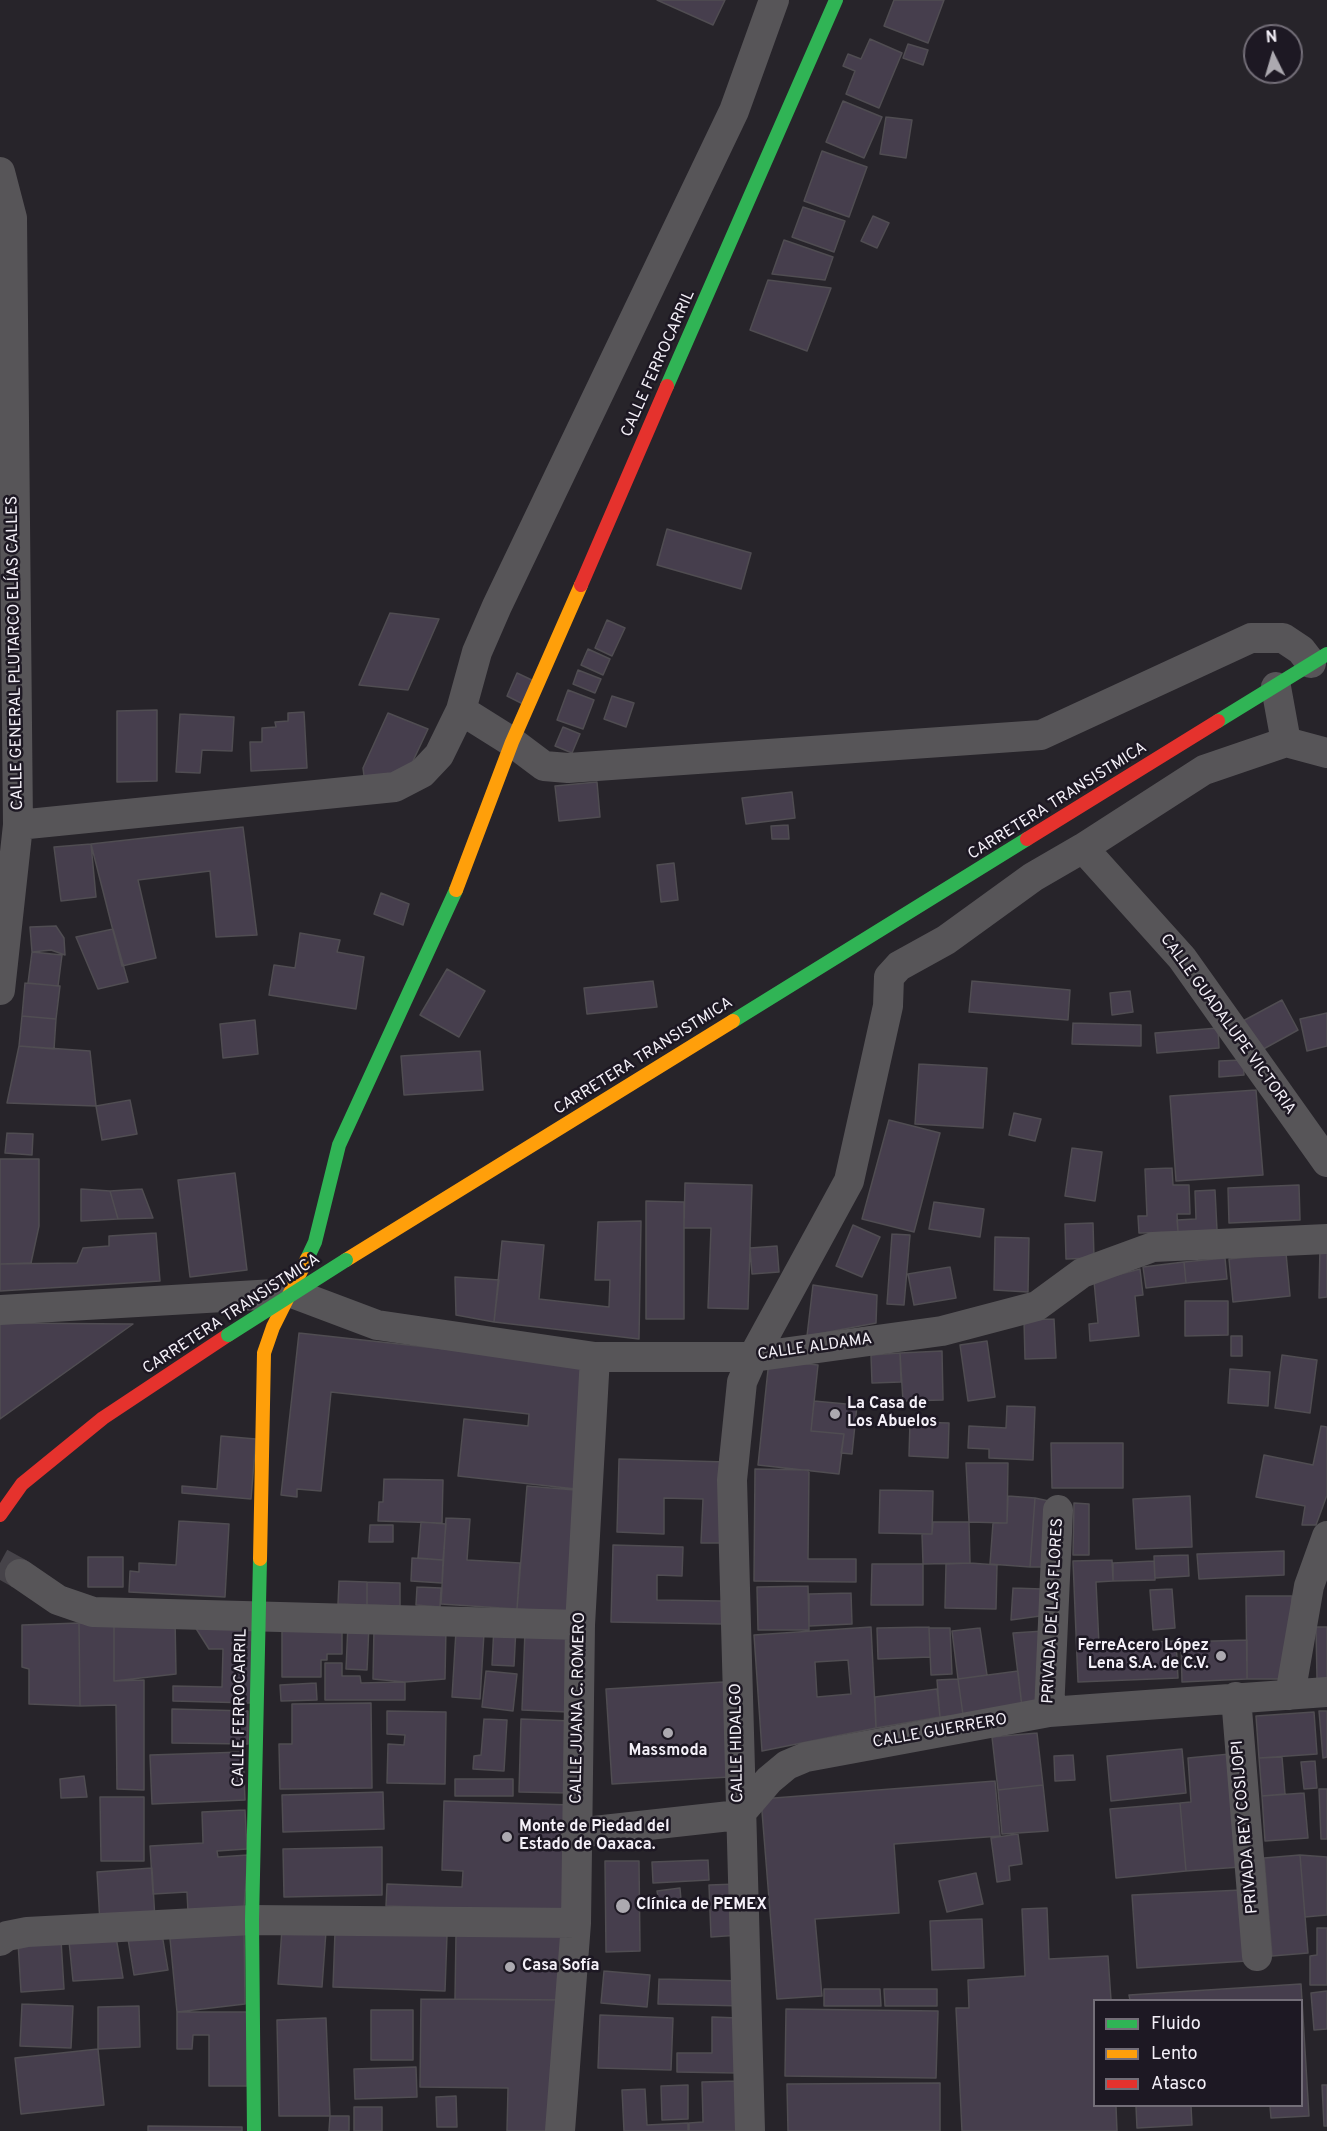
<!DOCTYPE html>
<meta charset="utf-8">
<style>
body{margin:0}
#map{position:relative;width:1327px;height:2131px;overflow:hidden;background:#27242a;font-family:Overpass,sans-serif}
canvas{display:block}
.legend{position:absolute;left:1093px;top:1999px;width:210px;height:108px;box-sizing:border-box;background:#1d1823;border:2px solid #736e78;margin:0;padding:8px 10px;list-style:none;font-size:18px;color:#f4f0f8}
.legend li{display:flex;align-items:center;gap:12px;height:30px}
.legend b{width:30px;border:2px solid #736e78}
.north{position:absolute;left:1243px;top:24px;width:60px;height:60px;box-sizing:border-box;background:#1d1823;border:2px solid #736e78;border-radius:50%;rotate:355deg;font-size:16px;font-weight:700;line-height:24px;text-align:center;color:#f4f0f8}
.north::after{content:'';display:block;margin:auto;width:21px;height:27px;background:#aca9b0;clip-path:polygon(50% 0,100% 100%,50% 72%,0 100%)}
</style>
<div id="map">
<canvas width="1327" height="2131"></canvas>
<ul class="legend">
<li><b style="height:8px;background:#30b455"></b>Fluido</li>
<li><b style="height:8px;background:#ff9f0a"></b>Lento</li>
<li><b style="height:8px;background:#e5322d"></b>Atasco</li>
</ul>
<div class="north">N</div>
</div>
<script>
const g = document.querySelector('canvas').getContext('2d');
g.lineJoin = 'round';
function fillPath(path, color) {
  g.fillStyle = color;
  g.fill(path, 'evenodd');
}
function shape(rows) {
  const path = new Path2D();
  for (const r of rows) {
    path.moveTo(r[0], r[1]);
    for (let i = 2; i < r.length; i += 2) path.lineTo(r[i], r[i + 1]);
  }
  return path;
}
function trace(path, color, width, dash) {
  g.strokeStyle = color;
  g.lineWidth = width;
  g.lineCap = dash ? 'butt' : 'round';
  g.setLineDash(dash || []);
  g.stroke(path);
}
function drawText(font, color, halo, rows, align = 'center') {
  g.font = font + ' Overpass,sans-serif';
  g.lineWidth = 5;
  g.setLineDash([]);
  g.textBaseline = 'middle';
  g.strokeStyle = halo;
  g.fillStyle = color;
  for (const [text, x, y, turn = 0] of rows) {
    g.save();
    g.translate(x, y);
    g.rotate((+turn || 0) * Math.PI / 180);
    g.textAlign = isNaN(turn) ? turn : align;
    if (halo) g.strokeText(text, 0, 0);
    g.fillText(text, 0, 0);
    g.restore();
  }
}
const building = shape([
 [657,0,725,0,713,25,657,0],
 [894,0,944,0,928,43,884,26,894,0],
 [870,39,902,53,879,108,846,94,855,71,843,66,848,54,861,59,870,39],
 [908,44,928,50,923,65,903,58,908,44],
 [843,101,882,117,864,158,826,142,843,101],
 [886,117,912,120,906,158,880,154,886,117],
 [822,151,867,167,849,217,804,201,822,151],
 [803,207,845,221,834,252,792,237,803,207],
 [873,216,889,223,877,248,861,241,873,216],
 [784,240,833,257,825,280,772,274,784,240],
 [768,280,831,288,807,351,750,330,768,280],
 [667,529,751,553,741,589,657,565,667,529],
 [390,613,439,619,408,690,359,685,390,613],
 [607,620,625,628,612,656,595,648,607,620],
 [588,649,610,659,603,675,581,665,588,649],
 [578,670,601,679,595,693,573,684,578,670],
 [517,673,534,681,523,704,507,696,517,673],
 [568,690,594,700,583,729,557,720,568,690],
 [612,696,634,703,626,727,604,719,612,696],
 [157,710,157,781,117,782,117,711,157,710],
 [304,712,307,768,251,771,250,742,262,742,262,728,276,727,275,722,288,721,288,713,304,712],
 [388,713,428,729,405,778,364,776,363,768,388,713],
 [180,714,234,717,232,751,202,750,200,773,176,772,180,714],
 [563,727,580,734,572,753,555,746,563,727],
 [597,782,600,817,559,821,555,786,597,782],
 [792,792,795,818,746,824,742,798,792,792],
 [788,825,789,839,772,839,771,826,788,825],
 [243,827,257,935,216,937,210,871,138,880,156,958,122,966,91,844,243,827],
 [91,844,96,897,61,901,54,847,91,844],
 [674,863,678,900,661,902,657,865,674,863],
 [381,893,409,904,403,925,374,914,381,893],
 [56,926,64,938,65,955,51,950,32,952,30,927,56,926],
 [113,929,128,982,98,989,76,937,113,929],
 [300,933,340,940,337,952,364,957,356,1009,269,995,274,965,295,968,300,933],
 [32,952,62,955,58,986,28,983,32,952],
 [447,969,485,991,459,1037,420,1015,447,969],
 [653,981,657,1007,587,1014,584,988,653,981],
 [972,981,1070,990,1068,1020,969,1012,972,981],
 [25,983,60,986,56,1019,22,1016,25,983],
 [1130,991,1133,1012,1112,1015,1110,993,1130,991],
 [1282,1000,1298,1030,1258,1052,1241,1022,1282,1000],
 [1327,1013,1327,1046,1307,1051,1300,1019,1327,1013],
 [22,1016,56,1019,54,1049,19,1046,22,1016],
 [255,1020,258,1054,223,1058,220,1024,255,1020],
 [1073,1023,1141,1025,1141,1046,1072,1044,1073,1023],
 [1218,1028,1219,1048,1157,1053,1155,1033,1218,1028],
 [19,1046,90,1051,96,1106,7,1103,19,1046],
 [480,1051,483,1090,404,1095,401,1056,480,1051],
 [1243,1060,1244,1075,1219,1077,1219,1061,1243,1060],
 [919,1064,987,1068,983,1128,915,1124,919,1064],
 [1256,1090,1263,1175,1176,1181,1170,1096,1256,1090],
 [130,1100,137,1134,102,1140,96,1106,130,1100],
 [1014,1113,1041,1119,1035,1141,1009,1135,1014,1113],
 [889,1120,940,1133,914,1232,862,1219,889,1120],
 [7,1133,33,1134,32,1155,5,1153,7,1133],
 [1072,1148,1102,1152,1095,1201,1065,1196,1072,1148],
 [0,1159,39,1159,39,1226,31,1263,0,1264,0,1159],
 [1172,1168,1173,1185,1189,1185,1190,1214,1177,1214,1178,1232,1139,1233,1138,1216,1147,1216,1145,1169,1172,1168],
 [235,1173,247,1270,190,1277,178,1180,235,1173],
 [685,1183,752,1185,748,1309,708,1308,711,1228,684,1228,685,1183],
 [1299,1185,1300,1220,1229,1223,1228,1188,1299,1185],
 [81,1189,110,1191,118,1219,81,1221,81,1189],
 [142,1189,153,1218,118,1219,110,1191,142,1189],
 [1215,1190,1217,1230,1178,1232,1177,1220,1196,1219,1195,1191,1215,1190],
 [646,1201,684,1202,684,1319,646,1319,646,1201],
 [934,1202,984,1209,980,1237,929,1229,934,1202],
 [641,1221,639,1339,494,1322,502,1241,544,1245,539,1299,609,1307,610,1280,595,1280,598,1222,641,1221],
 [1093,1223,1094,1258,1066,1259,1065,1224,1093,1223],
 [853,1225,880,1237,862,1277,836,1266,853,1225],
 [156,1233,160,1281,0,1291,0,1264,77,1263,83,1248,109,1246,109,1236,156,1233],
 [892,1234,910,1235,904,1305,887,1304,892,1234],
 [995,1237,1029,1238,1028,1292,994,1290,995,1237],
 [777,1246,779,1272,752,1274,750,1248,777,1246],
 [1320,1246,1327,1247,1327,1297,1319,1298,1320,1246],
 [1286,1253,1290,1296,1233,1302,1229,1259,1286,1253],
 [1225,1258,1227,1279,1186,1283,1184,1262,1225,1258],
 [1184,1262,1186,1283,1146,1288,1143,1267,1184,1262],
 [950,1267,956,1298,914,1305,908,1274,950,1267],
 [1140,1269,1143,1295,1135,1296,1139,1336,1090,1341,1089,1324,1098,1323,1094,1281,1140,1269],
 [455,1277,499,1280,494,1322,456,1315,455,1277],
 [813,1285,877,1295,876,1323,807,1336,813,1285],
 [1185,1301,1228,1301,1228,1335,1185,1336,1185,1301],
 [1054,1319,1056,1358,1025,1359,1024,1320,1054,1319],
 [0,1323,133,1324,0,1419,0,1323],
 [299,1333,590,1365,576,1489,458,1476,464,1419,528,1426,529,1414,331,1392,321,1491,297,1489,297,1497,281,1495,299,1333],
 [1231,1336,1242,1336,1242,1356,1231,1356,1231,1336],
 [987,1341,995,1397,968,1401,960,1345,987,1341],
 [942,1351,943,1400,903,1401,900,1353,942,1351],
 [900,1353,901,1382,872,1383,871,1355,900,1353],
 [1282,1355,1317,1360,1310,1413,1275,1408,1282,1355],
 [769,1360,818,1365,811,1431,844,1434,839,1474,758,1465,769,1360],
 [1230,1369,1270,1372,1268,1406,1228,1403,1230,1369],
 [814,1401,857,1405,852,1454,841,1453,844,1434,811,1431,814,1401],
 [1007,1406,1035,1407,1033,1460,989,1458,989,1449,968,1448,969,1426,1006,1428,1007,1406],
 [910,1422,949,1423,948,1458,909,1456,910,1422],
 [1321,1426,1327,1427,1327,1495,1316,1525,1302,1525,1305,1506,1256,1497,1264,1455,1313,1465,1321,1426],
 [221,1436,256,1439,251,1499,182,1493,182,1486,217,1489,221,1436],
 [1051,1443,1123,1443,1123,1488,1052,1488,1051,1443],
 [619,1459,727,1462,725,1543,701,1543,703,1499,664,1498,664,1534,617,1532,619,1459],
 [966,1463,1008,1463,1007,1523,969,1522,966,1463],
 [755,1469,809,1470,808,1559,856,1559,856,1582,754,1581,755,1469],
 [384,1479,443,1480,442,1523,378,1521,379,1502,383,1502,384,1479],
 [527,1486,586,1491,575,1613,517,1609,527,1486],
 [880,1490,933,1491,932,1534,879,1533,880,1490],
 [1008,1496,1035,1498,1030,1567,990,1564,993,1523,1007,1523,1008,1496],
 [1190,1496,1192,1547,1136,1549,1133,1499,1190,1496],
 [1035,1498,1049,1501,1050,1567,1030,1567,1035,1498],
 [1074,1503,1089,1504,1089,1555,1073,1555,1074,1503],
 [446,1518,470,1519,467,1560,520,1563,517,1609,441,1604,446,1518],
 [179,1521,229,1524,225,1597,129,1592,130,1571,139,1572,139,1563,176,1565,179,1521],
 [421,1522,446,1524,443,1560,418,1558,421,1522],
 [933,1522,969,1522,970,1563,923,1564,922,1534,932,1534,933,1522],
 [370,1525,393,1525,393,1542,369,1542,370,1525],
 [613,1545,683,1547,682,1576,657,1575,657,1600,723,1601,722,1624,611,1622,613,1545],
 [1284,1551,1284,1575,1199,1579,1197,1554,1284,1551],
 [1188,1555,1189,1576,1155,1578,1154,1556,1188,1555],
 [88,1557,123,1557,123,1587,88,1587,88,1557],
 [412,1558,443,1560,442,1583,411,1581,412,1558],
 [1112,1560,1113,1581,1096,1582,1099,1644,1176,1641,1178,1678,1078,1682,1073,1561,1112,1560],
 [1154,1561,1155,1580,1113,1581,1113,1563,1154,1561],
 [970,1563,997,1565,996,1609,945,1608,946,1564,970,1563],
 [872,1564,923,1564,923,1605,871,1605,872,1564],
 [339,1581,367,1582,367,1605,338,1604,339,1581],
 [367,1582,400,1583,400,1606,367,1605,367,1582],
 [808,1586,809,1630,758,1630,757,1587,808,1586],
 [417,1587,441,1588,440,1607,416,1605,417,1587],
 [1013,1588,1042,1589,1040,1616,1011,1620,1013,1588],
 [1172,1589,1175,1628,1153,1630,1150,1590,1172,1589],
 [851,1593,852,1624,809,1626,809,1594,851,1593],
 [1246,1596,1292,1596,1292,1679,1247,1679,1246,1596],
 [175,1618,176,1674,114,1681,114,1623,175,1618],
 [190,1619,253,1621,251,1703,173,1701,173,1686,222,1687,223,1649,209,1649,190,1619],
 [79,1623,80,1706,29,1704,29,1669,22,1667,22,1625,79,1623],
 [79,1623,114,1623,114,1681,144,1680,144,1790,117,1789,116,1705,80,1706,79,1623],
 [282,1624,342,1624,342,1654,327,1654,327,1660,321,1660,321,1677,282,1677,282,1624],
 [348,1624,369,1625,367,1670,346,1669,348,1624],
 [494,1626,516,1627,514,1666,492,1665,494,1626],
 [374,1627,446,1627,445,1679,405,1682,373,1679,374,1627],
 [871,1627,876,1728,762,1751,754,1635,871,1627],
 [848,1660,851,1694,817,1697,815,1662,848,1660],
 [929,1627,930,1657,878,1659,877,1628,929,1627],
 [1316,1627,1327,1627,1327,1680,1317,1680,1316,1627],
 [929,1628,950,1628,952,1674,931,1675,929,1628],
 [980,1628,987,1675,958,1679,952,1631,980,1628],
 [456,1631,484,1633,480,1699,452,1697,456,1631],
 [525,1631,571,1632,568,1712,522,1710,525,1631],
 [1044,1631,1040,1699,1022,1707,1013,1633,1044,1631],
 [1247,1640,1247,1679,1182,1682,1181,1642,1247,1640],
 [325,1663,342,1663,342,1676,360,1676,361,1683,405,1682,405,1700,325,1700,325,1663],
 [486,1671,517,1674,513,1711,482,1707,486,1671],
 [1018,1671,1022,1707,963,1715,958,1679,1018,1671],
 [958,1679,963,1715,940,1717,937,1680,958,1679],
 [724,1682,729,1777,612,1784,606,1689,724,1682],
 [316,1683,317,1700,281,1701,280,1685,316,1683],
 [937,1689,940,1717,876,1728,875,1697,937,1689],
 [371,1703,372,1788,280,1789,279,1744,292,1744,292,1704,371,1703],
 [172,1709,248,1711,248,1744,172,1743,172,1709],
 [387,1711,446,1712,445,1784,387,1783,388,1744,404,1745,405,1735,387,1734,387,1711],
 [1319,1711,1327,1711,1327,1757,1323,1758,1319,1711],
 [1314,1712,1317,1754,1259,1758,1256,1716,1314,1712],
 [484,1719,507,1720,504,1771,473,1769,474,1756,481,1755,484,1719],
 [521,1719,572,1721,570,1793,519,1792,521,1719],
 [1037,1733,1043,1785,998,1790,992,1737,1037,1733],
 [1182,1749,1186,1793,1111,1801,1107,1756,1182,1749],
 [243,1752,245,1800,152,1804,150,1755,243,1752],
 [1230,1754,1240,1867,1186,1871,1180,1803,1191,1802,1188,1758,1230,1754],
 [1073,1755,1075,1780,1055,1781,1054,1756,1073,1755],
 [1282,1757,1285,1794,1262,1796,1259,1758,1282,1757],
 [1315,1761,1317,1788,1304,1789,1301,1762,1315,1761],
 [84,1776,87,1797,61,1798,60,1779,84,1776],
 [455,1779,513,1779,513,1796,455,1796,455,1779],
 [995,1781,1000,1836,894,1844,899,1913,815,1919,822,1996,777,1999,761,1799,995,1781],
 [1043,1785,1048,1831,1002,1834,998,1790,1043,1785],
 [1319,1789,1327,1789,1327,1839,1321,1839,1319,1789],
 [383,1792,384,1829,283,1832,282,1795,383,1792],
 [1304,1793,1308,1838,1265,1841,1262,1796,1304,1793],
 [100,1797,144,1797,144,1861,101,1861,100,1797],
 [444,1801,572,1805,569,1912,386,1906,387,1884,462,1887,463,1871,442,1870,444,1801],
 [1180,1803,1186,1871,1116,1878,1110,1809,1180,1803],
 [245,1810,247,1849,217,1851,218,1857,248,1855,244,1907,188,1912,187,1892,153,1894,150,1846,203,1843,202,1812,245,1810],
 [1018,1834,1022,1864,1009,1866,1010,1880,997,1882,991,1838,1018,1834],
 [382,1847,382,1895,284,1897,283,1849,382,1847],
 [1300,1855,1308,1953,1272,1956,1264,1858,1300,1855],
 [1300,1855,1327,1857,1327,1915,1305,1917,1300,1855],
 [708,1860,709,1880,653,1883,652,1862,708,1860],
 [605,1861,639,1861,640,1951,606,1952,605,1861],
 [152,1868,155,1920,100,1923,97,1872,152,1868],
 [976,1873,983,1904,947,1912,939,1881,976,1873],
 [738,1884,740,1935,711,1937,709,1885,738,1884],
 [680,1888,681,1900,659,1902,657,1891,680,1888],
 [1242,1890,1247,1961,1137,1968,1132,1895,1242,1890],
 [1047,1908,1049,1959,1108,1956,1111,2000,1094,2000,1094,2106,1116,2106,1117,2131,962,2131,956,2008,969,2008,968,1980,1025,1976,1022,1909,1047,1908],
 [982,1919,984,1968,932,1970,930,1921,982,1919],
 [244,1926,245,2004,177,2012,169,1928,244,1926],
 [1317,1928,1327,1928,1327,1985,1310,1985,1310,1956,1317,1955,1317,1928],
 [282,1929,326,1931,322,1987,278,1984,282,1929],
 [335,1932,447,1935,445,1991,333,1987,335,1932],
 [162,1934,168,1970,134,1975,128,1939,162,1934],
 [456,1934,566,1935,565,2000,455,1999,456,1934],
 [116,1937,123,1978,73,1981,69,1941,116,1937],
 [61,1940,64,1989,21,1992,18,1942,61,1940],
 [604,1971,650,1975,647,2007,601,2003,604,1971],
 [659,1979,744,1981,744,2006,658,2004,659,1979],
 [1301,1984,1309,2116,1271,2118,1270,2106,1302,2106,1302,2000,1130,2000,1129,1995,1301,1984],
 [824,1989,880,1989,881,2006,824,2006,824,1989],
 [884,1989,937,1989,937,2006,885,2006,884,1989],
 [1327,1991,1327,2029,1314,2030,1311,1993,1327,1991],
 [421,1999,565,2000,555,2131,507,2131,508,2088,420,2087,421,1999],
 [22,2004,73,2006,71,2048,20,2046,22,2004],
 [139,2006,140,2047,98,2049,98,2007,139,2006],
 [786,2009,938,2011,936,2078,785,2076,786,2009],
 [371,2010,413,2010,413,2060,371,2060,371,2010],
 [177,2012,247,2012,247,2086,209,2086,209,2035,193,2035,192,2049,177,2049,177,2012],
 [600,2015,673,2018,671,2070,598,2068,600,2015],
 [712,2017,739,2018,738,2073,677,2072,677,2053,712,2053,712,2017],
 [326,2018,330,2116,279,2116,277,2020,326,2018],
 [98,2049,104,2105,21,2114,15,2058,98,2049],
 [416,2067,417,2097,355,2099,354,2069,416,2067],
 [737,2081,739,2131,689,2131,689,2123,703,2122,702,2082,737,2081],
 [940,2083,940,2131,788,2131,787,2084,940,2083],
 [688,2085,688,2119,662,2120,661,2086,688,2085],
 [1322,2085,1327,2085,1327,2126,1324,2126,1322,2085],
 [645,2089,647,2125,688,2123,688,2131,624,2131,622,2090,645,2089],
 [456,2096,457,2127,437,2127,436,2097,456,2096],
 [1136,2106,1191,2106,1192,2125,1137,2128,1136,2106],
 [354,2107,382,2107,382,2131,354,2131,354,2107],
 [330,2116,349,2116,349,2131,329,2131,330,2116],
 [148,2126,242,2127,242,2131,148,2131,148,2126]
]);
fillPath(building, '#463e4d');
trace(building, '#504d52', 1.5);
trace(shape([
 [0,1563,20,1574]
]), '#464349', 30, [30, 15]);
trace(shape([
 [774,0,734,111,497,606,477,652,461,710,512,742,544,766,568,768,1041,735,1251,638,1283,638,1301,650,1311,663],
 [0,172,12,218,18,825,0,990],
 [1276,687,1286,742],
 [1286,742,1204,770,1083,848,1182,958,1327,1162],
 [1286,742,1327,753],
 [18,825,395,787,422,773,439,755,461,710],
 [0,1310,292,1293,377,1325,595,1357,753,1357,942,1331,1037,1306,1082,1273,1153,1247,1327,1239],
 [20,1574,58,1600,93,1612,580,1625],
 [1290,1695,1309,1586,1327,1536],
 [1236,1697,1257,1956],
 [1049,1712,1058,1510],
 [576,1833,739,1815,769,1780,787,1765,806,1757,1049,1712,1327,1692],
 [0,1941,7,1936,27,1932,252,1920,576,1923],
 [560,2131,576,1923,580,1625,595,1357],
 [750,2131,732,1480,742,1382,753,1357,849,1181,888,1006,889,977,899,966,946,940,1033,877,1083,848]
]), '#575558', 30);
trace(shape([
 [667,386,836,0],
 [1218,721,1327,654],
 [733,1021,1027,839],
 [307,1259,315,1242,339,1145,456,890],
 [254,2131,252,1920,260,1559]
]), '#30b455', 14);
trace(shape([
 [456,890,512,742,581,585],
 [346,1260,733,1021],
 [260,1559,264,1353,273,1327,307,1259]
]), '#ff9f0a', 14);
trace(shape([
 [581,585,667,386],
 [1027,839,1218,721],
 [0,1515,22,1484,103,1418,228,1335]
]), '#e5322d', 14);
trace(shape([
 [228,1335,346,1260]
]), '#30b455', 14);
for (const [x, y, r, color] of [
 [835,1414,6,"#aca9b0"],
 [1221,1656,6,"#aca9b0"],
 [668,1733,6,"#aca9b0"],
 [507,1837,6,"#aca9b0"],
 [623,1906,8,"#aca9b0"],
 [510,1967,6,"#aca9b0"]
]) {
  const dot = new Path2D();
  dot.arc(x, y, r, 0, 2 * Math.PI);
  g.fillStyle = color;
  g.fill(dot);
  trace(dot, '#1d1823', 2);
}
drawText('16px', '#f4f0f8', '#1d1823', [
 ["CALLE FERROCARRIL",659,364,-66],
 ["CALLE GENERAL PLUTARCO ELÍAS CALLES",16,653,-91],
 ["CARRETERA TRANSISTMICA",1058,802,-32],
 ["CALLE GUADALUPE VICTORIA",1227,1025,54],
 ["CARRETERA TRANSISTMICA",644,1057,-32],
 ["CARRETERA TRANSISTMICA",232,1315,-33],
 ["CALLE ALDAMA",815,1348,-8],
 ["PRIVADA DE LAS FLORES",1054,1611,-87],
 ["CALLE FERROCARRIL",241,1708,-89],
 ["CALLE JUANA C. ROMERO",579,1708,-89],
 ["CALLE GUERRERO",940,1732,-10],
 ["CALLE HIDALGO",738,1743,-91],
 ["PRIVADA REY COSIJOPI",1246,1827,-95]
]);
drawText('bold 16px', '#f4f0f8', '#1d1823', [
 ["La Casa de",847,1405],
 ["Los Abuelos",847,1423],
 ["FerreAcero López",1209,1647,"right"],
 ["Lena S.A. de C.V.",1209,1665,"right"],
 ["Massmoda",668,1752,"center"],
 ["Monte de Piedad del",519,1828],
 ["Estado de Oaxaca.",519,1846],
 ["Clínica de PEMEX",636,1906],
 ["Casa Sofía",522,1967]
], 'left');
</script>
